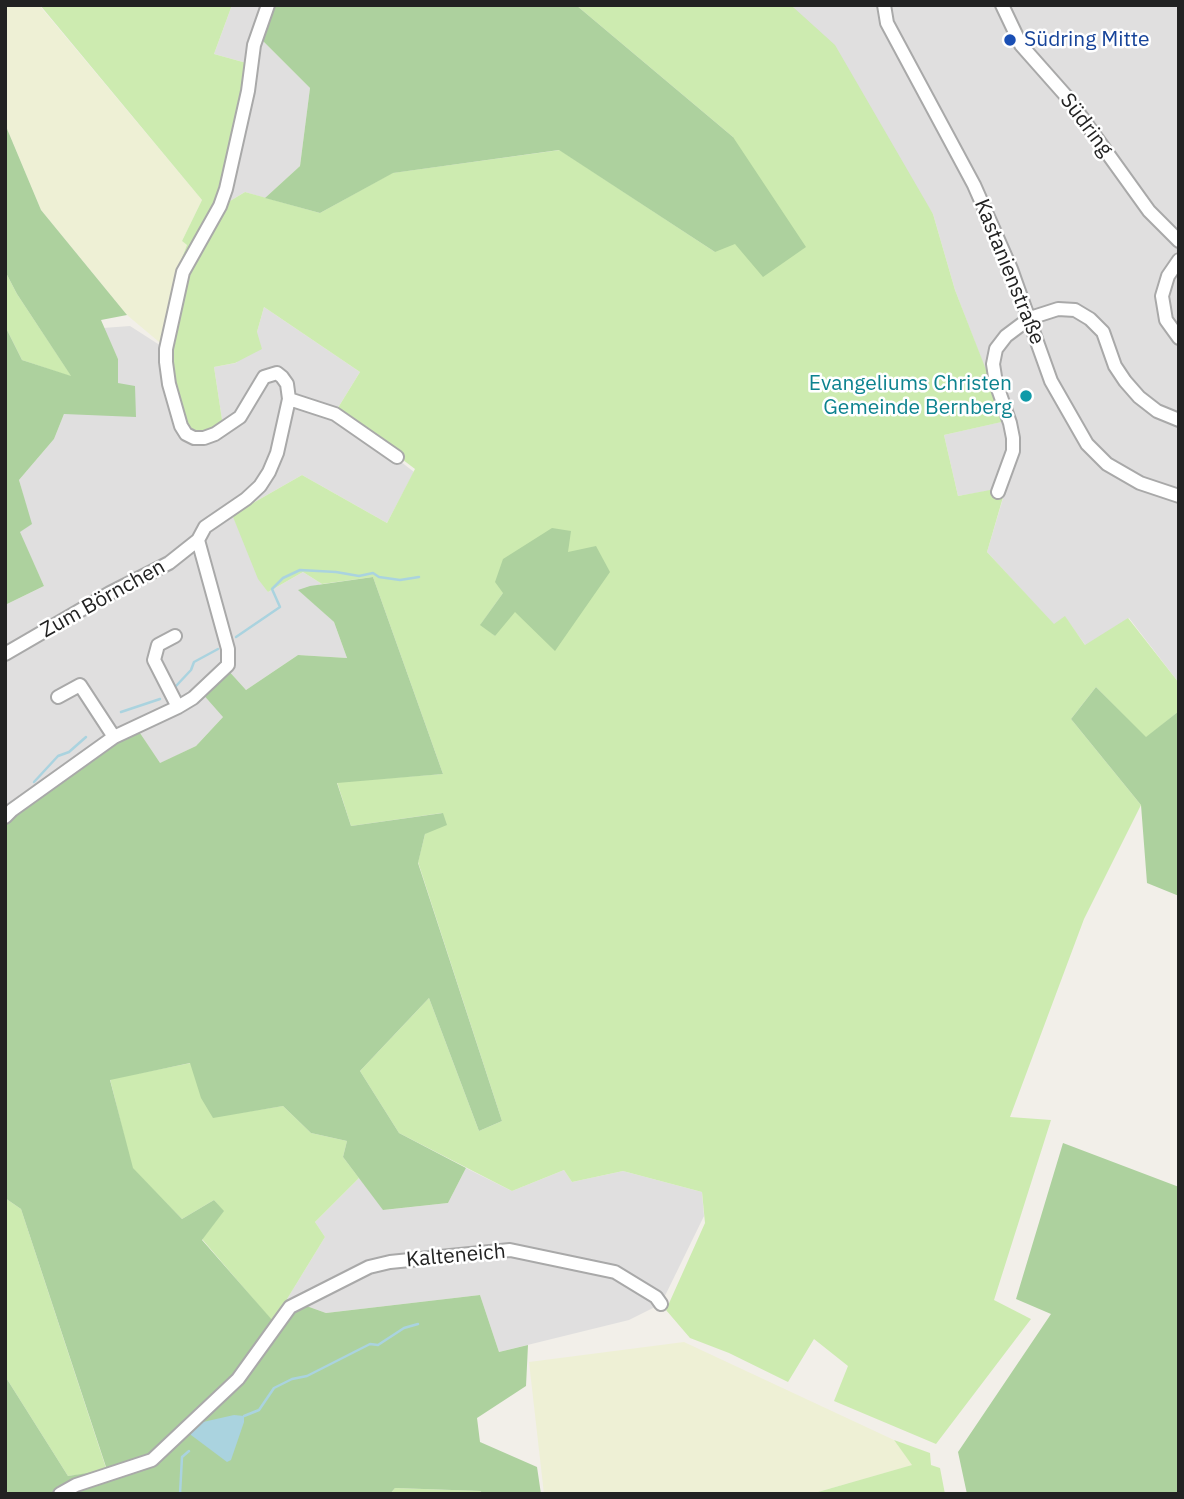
<!DOCTYPE html>
<meta charset="utf-8">
<style>
body{margin:0}
#map{position:relative;width:1184px;height:1499px;overflow:hidden;background:#f2efe9;font-family:"IBM Plex Sans",sans-serif}
canvas{display:block}
.frame{position:absolute;inset:0;border:7px solid #222;pointer-events:none}
</style>
<div id="map">
<canvas width="1184" height="1499"></canvas>
<div class="frame"></div>
</div>
<script>
const g = document.querySelector('canvas').getContext('2d');
g.lineJoin = 'round';
function fillPath(path, color) {
  g.fillStyle = color;
  g.fill(path, 'evenodd');
}
function shape(rows) {
  const path = new Path2D();
  for (const r of rows) {
    path.moveTo(r[0], r[1]);
    for (let i = 2; i < r.length; i += 2) path.lineTo(r[i], r[i + 1]);
  }
  return path;
}
function trace(path, color, width, dash) {
  g.strokeStyle = color;
  g.lineWidth = width;
  g.lineCap = dash ? 'butt' : 'round';
  g.setLineDash(dash || []);
  g.stroke(path);
}
function drawText(font, color, halo, rows, align = 'center') {
  g.font = font + ' "IBM Plex Sans",sans-serif';
  g.lineWidth = 5;
  g.setLineDash([]);
  g.textBaseline = 'middle';
  g.strokeStyle = halo;
  g.fillStyle = color;
  for (const [text, x, y, turn = 0] of rows) {
    g.save();
    g.translate(x, y);
    g.rotate((+turn || 0) * Math.PI / 180);
    g.textAlign = isNaN(turn) ? turn : align;
    if (halo) g.strokeText(text, 0, 0);
    g.fillText(text, 0, 0);
    g.restore();
  }
}
fillPath(shape([
 [232,5,266,5,250,64,214,54],
 [794,5,1179,5,1179,683,1129,618,1086,646,1065,617,1054,625,987,552,1006,488,958,496,944,435,1005,421,955,290,933,214,793,7],
 [259,37,310,88,300,166,265,198,245,192,230,201,227,196],
 [264,307,360,372,336,411,414,472,387,523,302,475,253,503,231,512,268,592,303,572,322,584,299,590,334,622,347,658,298,655,246,690,227,669,223,717,196,746,159,764,136,726,5,815,5,605,44,586,19,532,31,524,19,480,54,439,64,414,118,383,118,359,103,328,130,326,169,351,223,426,214,367,236,363,257,332],
 [466,1168,512,1191,564,1170,572,1182,623,1171,702,1192,704,1216,661,1304,629,1320,499,1352,480,1295,326,1313,287,1299,325,1237,315,1222,359,1178,384,1210,448,1203]
]), '#e0dfdf');
fillPath(shape([
 [39,5,202,200,182,241,187,245,177,269,180,272,165,347,127,315,41,210,5,124,5,6],
 [684,1342,894,1440,913,1465,811,1494,544,1494,529,1362]
]), '#eef0d5');
fillPath(shape([
 [40,5,232,5,214,54,250,64,225,187,180,272,177,270,187,245,182,241,202,200],
 [576,5,794,5,793,7,835,45,933,214,955,290,1006,421,944,435,958,496,1006,487,987,552,1054,624,1065,616,1085,645,1128,618,1179,683,1179,711,1146,738,1096,687,1071,719,1141,805,1084,919,1010,1117,1051,1120,994,1300,1031,1319,936,1444,834,1401,848,1366,814,1339,788,1382,729,1353,690,1338,666,1310,705,1223,702,1192,623,1171,572,1182,564,1170,512,1191,399,1133,360,1071,429,998,479,1131,502,1121,418,862,425,834,442,813,351,826,337,782,443,774,373,577,322,584,303,572,268,592,258,579,231,512,253,503,302,475,387,523,415,469,373,437,336,411,360,372,264,307,257,332,262,349,235,363,214,367,223,426,203,435,194,434,186,426,170,378,169,351,186,274,219,213,230,201,245,192,320,213,392,173,560,150,715,252,733,137],
 [503,593,495,636,481,624],
 [5,271,17,294,72,377,22,360,5,326],
 [191,1063,213,1117,283,1106,311,1133,347,1141,343,1157,359,1178,315,1222,325,1237,273,1322,202,1239,223,1211,214,1200,182,1219,132,1168,110,1079],
 [5,1198,21,1209,107,1471,68,1476,5,1376],
 [894,1440,930,1453,931,1465,940,1468,945,1494,811,1494,912,1465],
 [395,1488,480,1491,483,1494,390,1494]
]), '#cdebb0');
fillPath(shape([
 [270,5,576,5,733,137,806,247,763,277,735,244,715,252,559,150,393,173,320,213,265,198,300,166,310,88,259,37],
 [5,124,41,210,127,315,101,320,118,359,118,383,135,386,136,417,64,414,54,439,19,480,32,524,20,532,44,586,5,605,5,326,22,360,71,376,17,294,5,271],
 [552,528,571,531,568,552,596,546,610,572,555,651,515,612,495,636,480,625,503,593,495,582,503,559],
 [373,577,443,774,337,783,351,826,443,813,447,825,425,834,418,863,502,1121,479,1131,429,998,360,1071,399,1133,466,1168,448,1203,383,1210,343,1157,347,1141,311,1133,283,1106,213,1118,201,1098,190,1063,110,1080,133,1168,182,1219,214,1200,224,1211,202,1240,273,1321,287,1299,326,1313,480,1295,499,1352,528,1345,526,1386,477,1418,480,1442,537,1467,541,1494,484,1494,480,1491,395,1488,390,1494,5,1494,5,1376,68,1476,107,1470,21,1209,5,1198,5,819,136,727,160,763,196,746,223,717,201,692,227,669,246,690,298,655,347,658,334,622,298,590,310,586],
 [1096,687,1146,737,1179,711,1179,896,1147,883,1141,805,1071,719],
 [1063,1143,1179,1187,1179,1494,967,1494,958,1452,1051,1314,1016,1299]
]), '#add19e');
fillPath(shape([
 [234,1415,244,1416,244,1422,231,1460,227,1462,191,1435,190,1430,203,1422]
]), '#aad3df');
trace(shape([
 [236,637,280,607,272,589,283,578,300,570,336,572,359,576,373,573,379,577,400,580,419,577],
 [176,686,191,670,194,662,218,649],
 [121,712,160,699],
 [34,782,58,756,69,752,86,737],
 [244,1416,259,1410,274,1388,292,1379,307,1376,370,1344,378,1345,404,1328,418,1324],
 [180,1494,182,1457,189,1451]
]), '#aad3df', 2.5);
const minor = shape([
 [884,5,887,23,974,185,1011,269,1051,381,1087,444,1107,464,1140,483,1179,496],
 [1002,5,1021,45,1067,97,1149,211,1179,241],
 [1179,260,1168,276,1162,296,1166,320,1179,338],
 [289,399,335,414,397,457],
 [998,492,1013,451,1013,438,1010,423,996,383,993,364,996,349,1006,336,1030,318,1058,309,1075,310,1090,319,1103,332,1115,366,1125,381,1139,397,1157,411,1179,420],
 [175,636,158,645,154,660,178,707],
 [5,654,110,593,169,563,198,540,205,527,246,499,260,486,269,472,277,453,289,399,287,384,282,377,277,373,264,377,240,417,215,434,204,438,194,438,186,434,181,426,169,384,166,362,166,349,183,272,220,206,226,189,248,91,254,45,268,5],
 [58,697,80,685,114,737],
 [5,817,12,810,114,737,178,707,193,698,228,665,228,649,198,540],
 [60,1494,76,1485,152,1460,238,1379,290,1307,369,1267,390,1262,510,1250,615,1272,656,1297,661,1304]
]);
trace(minor, '#a9a9a9', 16);
trace(minor, '#fff', 12);
for (const [x, y, r, color] of [
 [1010,40,7,"#1a4fb4"],
 [1026,396,7,"#0f9aa8"]
]) {
  const dot = new Path2D();
  dot.arc(x, y, r, 0, 2 * Math.PI);
  g.fillStyle = color;
  g.fill(dot);
  trace(dot, '#fff', 2.5);
}
drawText('21px', '#164399', '#fff', [
 ["Südring Mitte",1024,40]
], 'left');
drawText('21px', '#222', '#fff', [
 ["Südring",1086,125,53],
 ["Kastanienstraße",1009,272,68],
 ["Zum Börnchen",103,599,-29],
 ["Kalteneich",456,1256,-5]
]);
drawText('21px', '#0d838f', '#fff', [
 ["Evangeliums Christen",1012,384],
 ["Gemeinde Bernberg",1012,408]
], 'right');
</script>
